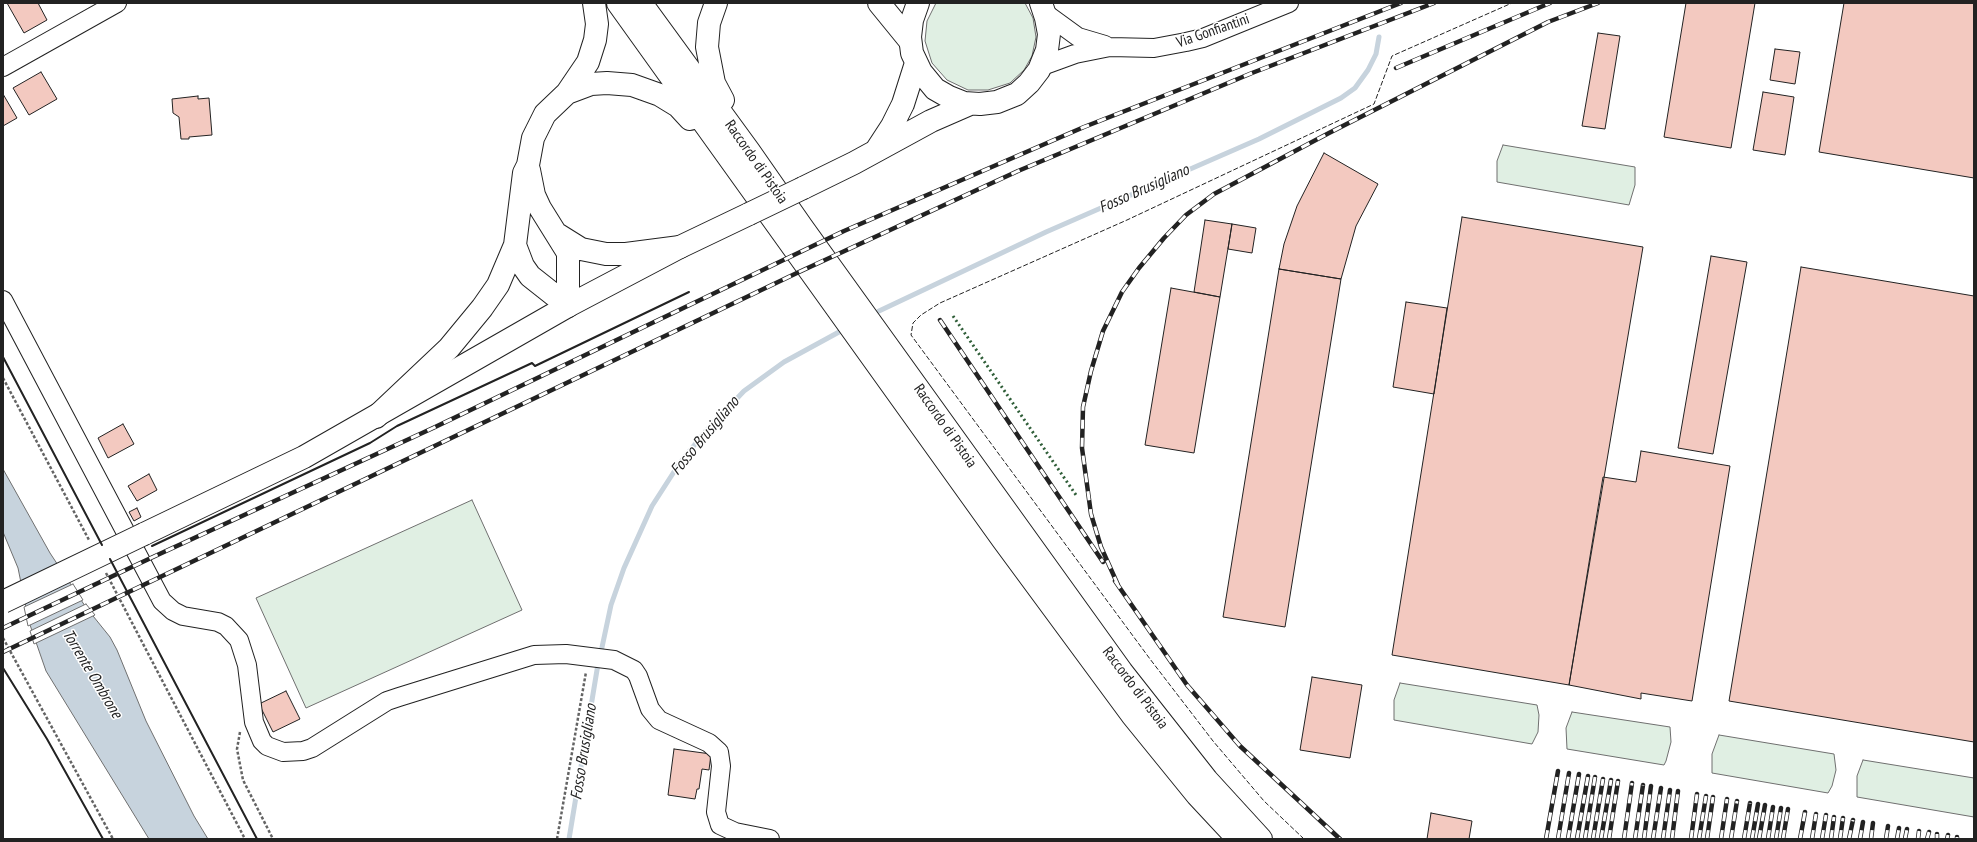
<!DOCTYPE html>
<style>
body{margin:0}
#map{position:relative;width:1977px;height:842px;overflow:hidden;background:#fff;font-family:"PT Sans Narrow",sans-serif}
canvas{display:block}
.frame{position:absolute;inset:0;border:4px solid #222;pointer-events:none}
</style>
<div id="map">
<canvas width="1977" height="842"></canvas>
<div class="frame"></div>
</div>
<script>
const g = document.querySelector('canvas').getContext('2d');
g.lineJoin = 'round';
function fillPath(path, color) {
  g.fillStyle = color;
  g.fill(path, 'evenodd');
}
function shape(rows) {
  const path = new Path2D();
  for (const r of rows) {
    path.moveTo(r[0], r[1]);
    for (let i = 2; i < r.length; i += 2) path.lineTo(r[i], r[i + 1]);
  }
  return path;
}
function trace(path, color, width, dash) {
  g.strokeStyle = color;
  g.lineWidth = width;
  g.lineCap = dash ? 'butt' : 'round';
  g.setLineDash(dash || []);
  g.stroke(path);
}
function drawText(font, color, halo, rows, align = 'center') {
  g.font = font + ' "PT Sans Narrow",sans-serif';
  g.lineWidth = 3;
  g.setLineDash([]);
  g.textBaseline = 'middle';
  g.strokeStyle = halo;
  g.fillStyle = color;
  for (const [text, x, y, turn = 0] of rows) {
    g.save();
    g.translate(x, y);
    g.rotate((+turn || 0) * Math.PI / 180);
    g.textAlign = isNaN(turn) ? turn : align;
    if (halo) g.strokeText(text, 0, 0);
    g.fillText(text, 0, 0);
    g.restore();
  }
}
const green = shape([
 [936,3,1025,3,1033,18,1036,37,1032,56,1024,70,1010,83,988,90,968,90,947,80,932,63,925,41,927,21,936,3],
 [1503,145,1635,167,1635,185,1629,205,1497,182,1497,161,1503,145],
 [472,500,522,610,306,708,256,598,472,500],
 [1400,683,1537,705,1539,715,1538,732,1532,744,1394,720,1394,700,1400,683],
 [1572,712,1670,727,1671,742,1666,761,1664,765,1567,749,1566,728,1572,712],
 [1719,735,1834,754,1836,770,1832,786,1828,793,1712,773,1712,754,1719,735],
 [1863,760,1974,778,1974,817,1857,797,1857,776,1863,760]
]);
fillPath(green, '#e0efe3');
trace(green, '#6f6f6f', 1);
const water = shape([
 [3,469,50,553,85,606,110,637,117,650,146,721,194,816,208,839,149,839,46,671,29,622,18,568,3,532,3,469]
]);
fillPath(water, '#c7d3dd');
trace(water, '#6f6f6f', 1);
const pier = shape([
 [73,584,83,600,28,626,24,607,73,584],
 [86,604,95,615,34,644,30,631,86,604]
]);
fillPath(pier, '#fff');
trace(pier, '#6f6f6f', 1);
trace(shape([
 [879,311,1046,232,1259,139,1341,98,1355,88,1368,70,1376,54,1379,37],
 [601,652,611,605,624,568,652,506,679,464,705,432,744,391,784,362,839,332],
 [569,839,598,664]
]), '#c7d3dd', 5);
const building = shape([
 [7,3,38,3,47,20,24,33,7,3],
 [1686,3,1755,3,1731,148,1664,137,1686,3],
 [1844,3,1974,3,1974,178,1819,152,1844,3],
 [1598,33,1620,36,1605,129,1582,126,1598,33],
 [1775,49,1800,52,1795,84,1770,80,1775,49],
 [41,72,57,99,29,115,13,88,41,72],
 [1763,92,1794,97,1785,155,1753,150,1763,92],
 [3,94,17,118,3,126,3,94],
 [198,96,198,99,209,98,212,135,189,137,189,139,181,139,179,117,173,113,172,99,198,96],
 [1324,153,1378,184,1356,226,1341,279,1279,269,1284,244,1297,206,1324,153],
 [1462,217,1643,247,1569,685,1392,655,1462,217],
 [1205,220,1232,224,1220,297,1194,292,1205,220],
 [1232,224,1256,228,1252,253,1228,249,1232,224],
 [1711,256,1747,262,1713,454,1678,448,1711,256],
 [1801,267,1974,296,1974,742,1729,701,1801,267],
 [1279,269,1341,279,1285,627,1223,617,1279,269],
 [1171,288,1220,297,1194,453,1145,445,1171,288],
 [1406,302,1447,308,1434,394,1393,387,1406,302],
 [123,424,134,444,108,458,98,438,123,424],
 [1641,451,1730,466,1692,701,1641,693,1641,699,1569,685,1603,477,1636,482,1641,451],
 [149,474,157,490,137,501,128,486,149,474],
 [137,508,141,517,134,521,129,512,137,508],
 [1312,677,1362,685,1350,758,1300,750,1312,677],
 [286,691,300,719,273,732,259,704,286,691],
 [674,749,711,754,709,770,702,769,699,789,697,789,695,799,668,795,674,749],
 [1431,813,1472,821,1469,839,1427,839,1431,813]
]);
fillPath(building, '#f3c9c0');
trace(building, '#222', 1);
const minor = shape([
 [1045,13,1078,37,1105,45],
 [1042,66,1075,54,1110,47,1154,48,1186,42,1203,38,1289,3],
 [3,67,117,3],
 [3,300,162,601,173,611,183,616,218,622,226,626,239,640,247,665,254,722,262,741,267,746,283,752,303,751,312,748,387,701,399,697,534,655,566,654,614,660,634,670,638,676,650,709,659,720,709,743,719,752,721,766,716,812,720,825,735,832,770,839]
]);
const major = shape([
 [918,3,912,20,910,37,912,53,921,72,935,89,949,97,964,103,980,104,997,102,1017,94,1029,83,1039,70,1047,50,1049,34,1046,18,1041,3],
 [877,149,892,126,903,104,916,63],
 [803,188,854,163,931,121,970,104],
 [144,534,304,457,568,306,680,247,749,214]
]);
const highway = shape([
 [618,3,1003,540,1132,715,1197,795,1238,839],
 [641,3,749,151,802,227,1122,672,1207,780,1261,839],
 [716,3,709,23,707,47,714,83,723,100],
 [879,3,910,41],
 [567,93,591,84,607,83,632,85,660,95,678,106,690,119],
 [529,170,534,195,540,208,568,253,568,306],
 [557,234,581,249,606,254,626,254,680,247],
 [515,245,523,266,530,276,568,306],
 [376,417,449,348,482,308,498,285,515,245,524,173,528,165,533,138,545,114,567,93,588,62,595,40,597,24,594,3]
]);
trace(minor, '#222', 20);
trace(major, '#222', 24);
trace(highway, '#222', 24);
trace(shape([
 [3,378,89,540],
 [106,573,245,839],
 [3,638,113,839],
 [240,732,237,749,243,780,273,839],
 [557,839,586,672]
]), '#646464', 2.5, [3, 2]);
trace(minor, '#fff', 18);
trace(major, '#fff', 22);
trace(highway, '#fff', 22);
const rail = shape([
 [1396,68,1550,3],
 [940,320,1103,562],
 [1115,581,1187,685,1240,746,1340,839],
 [1118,585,1101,547,1091,514,1082,448,1083,407,1091,371,1103,331,1122,292,1139,268,1164,238,1186,215,1214,194,1329,133,1548,22,1598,3],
 [3,628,153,557,433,428,844,231,1084,127,1401,3],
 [3,652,799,272,1018,171,1252,73,1434,3],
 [1546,839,1558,771],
 [1558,839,1569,773],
 [1568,839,1579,774],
 [1577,839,1588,776],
 [1585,839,1595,777],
 [1593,839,1603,779],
 [1601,839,1611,780],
 [1609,839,1618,781],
 [1624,839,1632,783],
 [1635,839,1643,785],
 [1644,839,1651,786],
 [1653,839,1661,788],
 [1663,839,1670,790],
 [1672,839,1678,791],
 [1691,839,1697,794],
 [1699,839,1706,796],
 [1707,839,1713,797],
 [1721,839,1727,799],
 [1731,839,1737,801],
 [1744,839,1750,803],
 [1752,839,1758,804],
 [1759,839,1765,805],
 [1768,839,1773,807],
 [1776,839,1781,808],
 [1783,839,1788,809],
 [1800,839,1805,812],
 [1812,839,1816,814],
 [1822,839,1826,815],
 [1831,839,1834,817],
 [1840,839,1843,818],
 [1849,839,1853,820],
 [1860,839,1863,822],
 [1871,839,1873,823],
 [1886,839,1888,826],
 [1897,839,1899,828],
 [1905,839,1907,829],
 [1918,839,1919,831],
 [1927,839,1929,832],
 [1937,839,1937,834],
 [1947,839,1948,835],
 [1957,839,1957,837]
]);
trace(rail, '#222', 4.5);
trace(rail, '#fff', 3, [9]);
const majorBridge = shape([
 [749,214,803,188],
 [3,602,144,534]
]);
trace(majorBridge, '#222', 24, []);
trace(majorBridge, '#fff', 22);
trace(shape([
 [953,316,1076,495]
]), '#2f5e38', 3, [2, 3]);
trace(shape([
 [1304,839,1264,801,1213,741,1150,659,911,335,913,323,921,315,940,303,1127,220,1374,104,1392,56,1512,3]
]), '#222', 1, [5, 2]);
trace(shape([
 [3,357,102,545],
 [152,546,370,443,397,426,532,363,535,366,689,292],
 [110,559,257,839],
 [3,668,47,739,103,839]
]), '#222', 2);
drawText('15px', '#222', '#fff', [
 ["Via Gonfiantini",1213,31,-19],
 ["Raccordo di Pistoia",756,162,55],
 ["Raccordo di Pistoia",945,426,55],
 ["Raccordo di Pistoia",1135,688,53]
]);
drawText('italic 16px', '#222', '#fff', [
 ["Fosso Brusigliano",1144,189,-24],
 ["Fosso Brusigliano",705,436,-50],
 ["Torrente Ombrone",92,674,59],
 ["Fosso Brusigliano",584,752,-81]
]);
</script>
